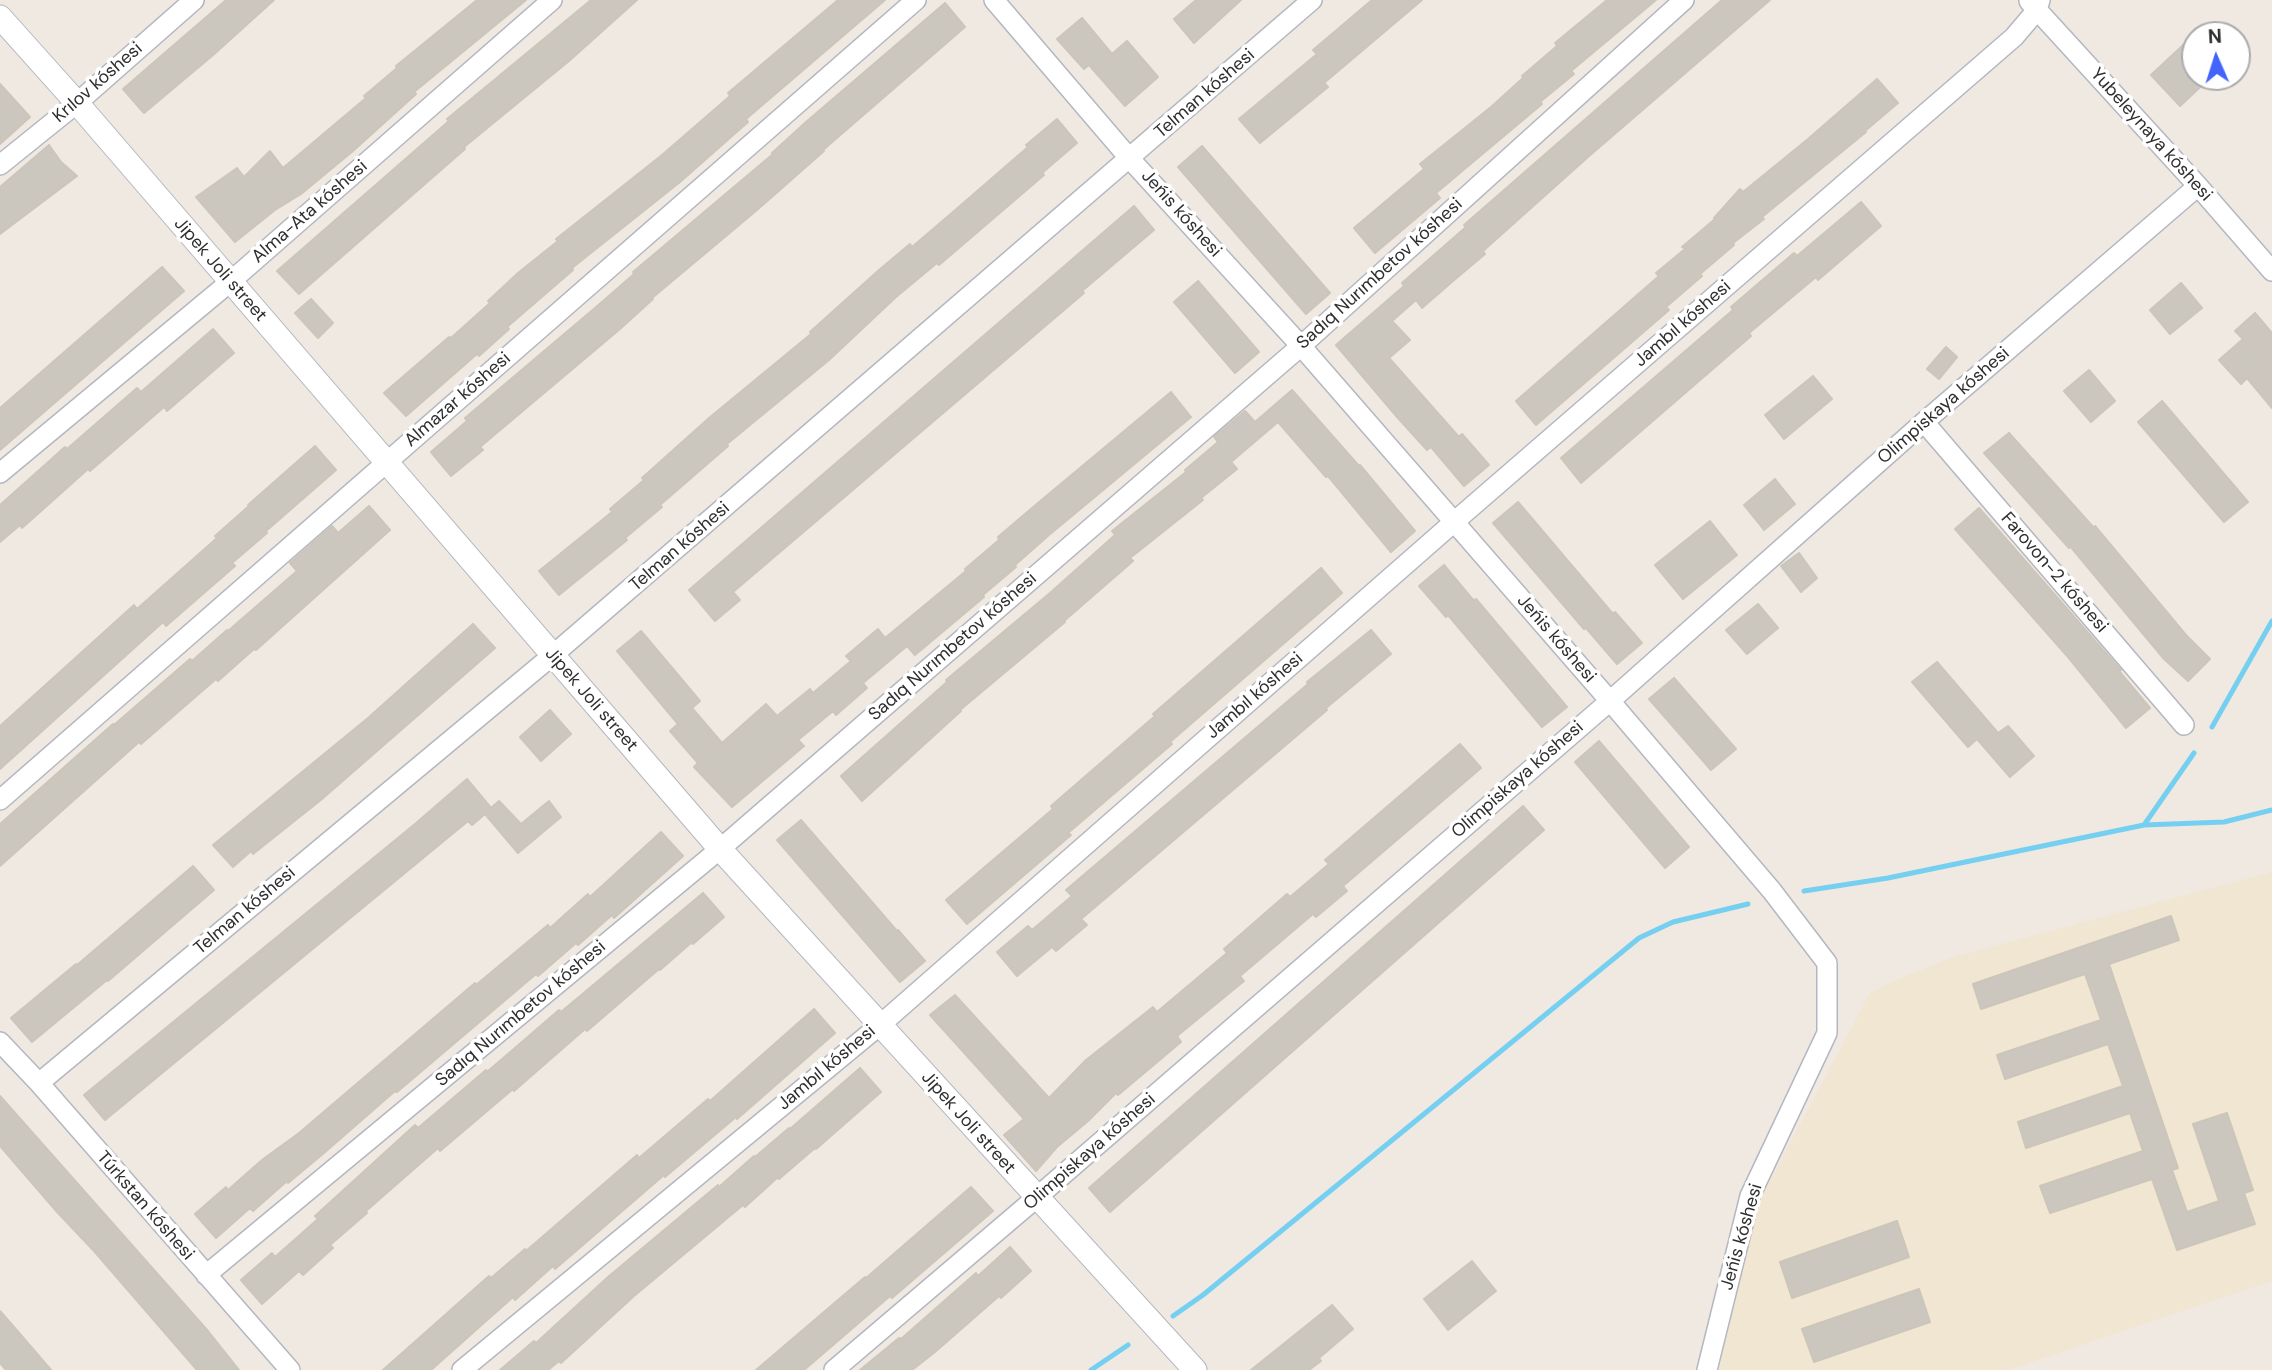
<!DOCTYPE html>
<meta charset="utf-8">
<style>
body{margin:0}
#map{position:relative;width:2272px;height:1370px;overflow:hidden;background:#efe9e1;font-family:"DM Sans",sans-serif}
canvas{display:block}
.north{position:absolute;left:2181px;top:21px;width:70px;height:70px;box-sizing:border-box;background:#fff;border:2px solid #ababab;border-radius:50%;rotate:357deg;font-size:19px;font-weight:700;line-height:28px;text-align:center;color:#2e2e2e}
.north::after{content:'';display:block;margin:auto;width:24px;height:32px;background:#4264fb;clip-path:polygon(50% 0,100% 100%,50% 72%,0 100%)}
</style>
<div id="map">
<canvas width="2272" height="1370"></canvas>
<div class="north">N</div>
</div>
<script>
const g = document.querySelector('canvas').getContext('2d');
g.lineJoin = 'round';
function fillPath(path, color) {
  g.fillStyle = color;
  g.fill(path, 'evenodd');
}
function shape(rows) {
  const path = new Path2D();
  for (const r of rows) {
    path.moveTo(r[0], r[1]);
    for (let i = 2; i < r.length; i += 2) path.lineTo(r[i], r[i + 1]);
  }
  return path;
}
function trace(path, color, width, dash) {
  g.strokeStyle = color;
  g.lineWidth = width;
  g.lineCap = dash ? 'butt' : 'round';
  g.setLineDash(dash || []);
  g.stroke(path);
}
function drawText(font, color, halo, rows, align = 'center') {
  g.font = font + ' "DM Sans",sans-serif';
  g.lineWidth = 7;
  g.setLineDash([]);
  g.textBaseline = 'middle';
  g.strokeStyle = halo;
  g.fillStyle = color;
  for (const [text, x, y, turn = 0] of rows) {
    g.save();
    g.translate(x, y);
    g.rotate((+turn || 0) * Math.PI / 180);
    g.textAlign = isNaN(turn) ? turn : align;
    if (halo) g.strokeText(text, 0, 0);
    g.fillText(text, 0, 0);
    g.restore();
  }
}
fillPath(shape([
 [2272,872,2272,1281,2008,1370,1719,1370,1756,1208,1870,993,1896,980,1953,957]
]), '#f0e6d1');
trace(shape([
 [2212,727,2272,621],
 [2144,825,2224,822,2272,810],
 [1804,891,1888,878,2144,825,2194,753],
 [1173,1316,1203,1295,1639,938,1673,922,1748,904],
 [1091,1370,1128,1345]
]), '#75cff0', 5);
const building = shape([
 [226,0,274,0,212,56,144,113,123,89,226,0],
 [477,0,526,0,414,92,416,94,353,151,301,194,275,210,235,242,196,197,237,168,244,177,270,151,283,168,366,98,364,96,397,68,396,66,477,0],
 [591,0,637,0,569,61,464,147,465,149,299,294,277,271,449,121,447,119,591,0],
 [838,0,885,0,746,119,748,122,680,182,572,268,573,270,507,327,509,329,479,356,477,354,406,416,384,393,449,337,451,338,490,303,488,301,518,273,558,241,556,239,662,155,730,96,728,93,838,0],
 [1196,0,1241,0,1194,43,1174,19,1196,0],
 [1372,0,1422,0,1324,83,1328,87,1260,143,1239,119,1317,54,1313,50,1372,0],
 [1607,0,1656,0,1571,71,1574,74,1540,102,1542,104,1436,193,1440,198,1375,253,1354,228,1424,169,1420,164,1491,107,1523,78,1522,76,1557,46,1555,43,1607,0],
 [1722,0,1770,0,1588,157,1483,251,1485,254,1453,281,1422,308,1416,300,1392,321,1410,340,1389,358,1459,437,1462,434,1489,465,1464,486,1431,447,1427,450,1397,417,1336,345,1404,286,1402,283,1466,227,1464,225,1722,0],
 [945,3,965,27,823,150,824,151,757,210,652,298,653,299,620,329,480,447,483,450,451,476,431,452,467,421,465,418,602,302,634,274,633,272,773,154,772,153,806,122,945,3],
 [1082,18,1112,54,1127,41,1158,77,1125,106,1089,65,1084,69,1057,39,1082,18],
 [2195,34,2195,77,2211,77,2180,106,2151,75,2195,34],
 [1877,79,1898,103,1865,131,1866,132,1762,217,1764,219,1733,243,1734,245,1700,274,1702,276,1666,307,1669,310,1536,425,1516,401,1659,276,1656,273,1685,249,1682,247,1715,219,1714,218,1740,189,1743,192,1808,139,1877,79],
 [0,84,30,117,0,144,0,84],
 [1057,119,1077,143,1042,173,1044,175,939,265,937,263,896,297,829,360,727,444,728,446,660,505,662,507,625,538,627,540,559,595,539,571,612,512,610,509,644,480,642,478,709,418,811,334,810,332,879,270,910,244,912,247,953,212,1028,147,1026,145,1057,119],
 [49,145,61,162,77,176,0,234,0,187,49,145],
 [1202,146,1330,293,1306,314,1178,167,1202,146],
 [1861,202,1881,226,1818,280,1816,277,1749,333,1751,336,1581,483,1561,458,1733,310,1731,307,1794,253,1797,256,1861,202],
 [1134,206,1154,230,1082,291,1084,293,733,592,740,600,715,621,689,590,1134,206],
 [162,267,184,291,0,450,0,408,162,267],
 [1198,281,1259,352,1235,373,1174,302,1198,281],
 [2181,283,2202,308,2170,334,2150,310,2181,283],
 [311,299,333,323,318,338,295,313,311,299],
 [2255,313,2272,333,2272,408,2247,378,2241,384,2219,360,2243,339,2235,331,2255,313],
 [213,329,234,353,167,411,164,407,90,471,88,469,22,528,20,525,0,542,0,505,65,447,67,449,137,388,141,392,213,329],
 [1946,347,1957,357,1939,379,1927,369,1946,347],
 [2089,370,2115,401,2091,422,2064,391,2089,370],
 [1813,376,1832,399,1784,439,1765,415,1813,376],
 [1292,390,1359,466,1360,465,1415,531,1391,552,1328,476,1326,477,1278,422,1231,462,1237,469,1201,498,1203,500,1130,558,1133,561,1064,621,1065,622,960,710,961,711,862,801,841,776,947,682,946,680,1050,593,1115,535,1112,531,1186,472,1185,470,1218,442,1214,437,1245,411,1255,422,1292,390],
 [1171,392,1191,417,1049,535,1015,565,1016,567,983,595,984,597,915,655,907,646,863,683,867,688,836,715,833,711,798,740,804,746,732,807,694,767,698,763,670,731,678,724,617,651,641,631,700,701,692,708,722,743,766,704,777,716,810,689,813,693,851,661,846,656,878,629,885,638,966,571,965,569,999,540,998,537,1032,508,1171,392],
 [2162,401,2248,502,2224,522,2138,422,2162,401],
 [2009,433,2094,528,2095,526,2186,635,2210,659,2188,681,2164,659,2070,546,2069,548,1984,453,2009,433],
 [315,446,336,470,266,531,267,533,232,563,235,566,166,626,163,622,0,769,0,726,134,605,137,609,217,538,215,536,249,506,248,505,315,446],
 [1775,479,1795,504,1764,530,1744,505,1775,479],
 [1518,502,1613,614,1615,612,1642,643,1617,664,1586,628,1584,629,1493,523,1518,502],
 [369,506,390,530,256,650,254,649,218,681,216,679,141,744,139,742,0,866,0,824,113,724,114,725,190,659,192,661,227,630,228,631,297,571,290,563,332,526,338,533,369,506],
 [1979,508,2118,667,2121,670,2119,671,2150,708,2126,728,2068,657,1955,529,1979,508],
 [1710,521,1737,555,1683,599,1655,565,1710,521],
 [1799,553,1817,578,1801,592,1781,566,1799,553],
 [1444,565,1474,601,1476,599,1567,707,1542,727,1448,615,1446,617,1419,586,1444,565],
 [1321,568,1342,593,1170,742,1172,744,1068,833,1071,835,967,924,946,900,1053,809,1051,806,1155,716,1153,714,1321,568],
 [1758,604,1778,628,1747,654,1726,630,1758,604],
 [473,624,495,648,322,799,253,854,251,851,233,867,213,845,368,718,473,624],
 [1371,630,1391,654,1326,708,1327,710,1081,919,1087,925,1056,951,1052,947,1017,976,997,952,1028,926,1032,930,1072,896,1066,890,1308,684,1307,682,1371,630],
 [1937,662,1998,733,2008,726,2034,756,2010,777,1977,739,1968,747,1912,682,1937,662],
 [1674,678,1736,749,1711,770,1649,699,1674,678],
 [550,710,571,734,541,761,520,737,550,710],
 [1599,741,1689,847,1665,868,1575,762,1599,741],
 [1460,744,1481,768,1343,886,1347,891,1316,917,1313,914,1240,976,1244,981,1177,1036,1181,1042,1118,1095,1116,1093,1088,1121,1057,1147,1036,1171,1004,1135,1024,1119,930,1015,955,995,1049,1098,1086,1060,1153,1007,1157,1012,1227,953,1224,949,1287,894,1290,897,1329,864,1325,860,1460,744],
 [467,779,491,808,499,801,521,824,549,801,561,817,518,853,485,814,472,825,468,821,105,1120,84,1095,415,824,467,779],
 [1523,806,1544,830,1110,1212,1089,1188,1523,806],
 [801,820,897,931,898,930,925,961,900,982,777,840,801,820],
 [661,832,683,856,614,918,612,915,578,945,576,943,538,976,536,974,397,1092,395,1091,324,1153,288,1183,287,1181,253,1211,250,1208,216,1238,195,1214,226,1187,228,1190,262,1160,299,1133,475,983,476,985,548,925,550,928,588,894,590,897,661,832],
 [193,866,214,890,108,981,107,980,32,1042,11,1018,76,964,77,965,193,866],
 [703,893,724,917,693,944,692,942,660,970,659,969,587,1031,585,1029,514,1091,513,1089,440,1151,438,1148,366,1211,367,1213,330,1245,333,1248,303,1275,299,1271,262,1304,241,1280,272,1253,275,1257,318,1219,315,1216,415,1125,418,1128,486,1070,487,1072,559,1010,561,1012,703,893],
 [2171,916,2179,940,2109,964,2178,1168,2172,1170,2187,1212,2219,1201,2193,1124,2227,1113,2253,1190,2244,1193,2255,1224,2177,1250,2152,1179,2050,1213,2040,1186,2143,1151,2130,1113,2026,1148,2018,1122,2123,1086,2108,1044,2005,1079,1997,1055,2101,1020,2085,974,1981,1009,1973,984,2171,916],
 [814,1009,835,1033,737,1119,736,1117,665,1177,664,1175,555,1269,553,1266,515,1300,513,1297,431,1370,383,1370,489,1276,491,1278,525,1249,526,1251,637,1155,639,1158,708,1099,710,1101,814,1009],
 [860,1068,881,1092,816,1149,815,1148,779,1179,778,1177,745,1207,743,1205,634,1296,561,1363,559,1361,548,1370,500,1370,534,1341,536,1343,608,1277,718,1185,719,1187,754,1156,755,1157,789,1128,790,1129,860,1068],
 [0,1096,208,1331,239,1370,197,1370,94,1251,58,1213,0,1146,0,1096],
 [971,1187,993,1211,892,1298,890,1296,804,1370,756,1370,865,1277,866,1278,971,1187],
 [1897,1221,1909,1257,1792,1298,1780,1262,1897,1221],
 [1010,1247,1031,1271,1001,1298,999,1296,935,1352,912,1370,860,1370,899,1338,901,1339,976,1273,978,1276,1010,1247],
 [1472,1261,1496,1291,1448,1330,1424,1299,1472,1261],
 [1919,1289,1930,1322,1814,1362,1802,1329,1919,1289],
 [1332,1305,1353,1329,1319,1358,1321,1361,1309,1370,1251,1370,1332,1305],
 [0,1311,14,1327,51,1370,6,1370,0,1363,0,1311]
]);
fillPath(building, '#cbc7bf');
trace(building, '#cbc5ba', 2);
const minor = shape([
 [994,0,1130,159,1301,346,1610,701,1772,891,1827,963,1827,1033,1750,1196,1707,1370],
 [2029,1,2198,186,2272,271],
 [0,165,77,103,194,0],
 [1924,422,2184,725],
 [0,473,230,282,552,0],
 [0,800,916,0],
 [0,1042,39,1083,290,1370],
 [39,1083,553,655,1312,0],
 [206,1275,720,849,1301,346,1684,0],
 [462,1370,880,1025,1454,522,2014,37,2037,10,2040,0],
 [834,1370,1036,1198,1610,701,1924,422,2198,186]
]);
const tertiary = shape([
 [0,17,77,103,720,849,1195,1370]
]);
trace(minor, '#b4b7c1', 22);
trace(tertiary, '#b4b7c1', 25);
trace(minor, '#fff', 19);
trace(tertiary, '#fff', 23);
drawText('18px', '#2e2e2e', '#fff', [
 ["Krılov kóshesi",98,83,-41],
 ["Telman kóshesi",1205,94,-41],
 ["Yubeleynaya kóshesi",2151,135,48],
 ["Alma-Ata kóshesi",310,212,-41],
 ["Jeńis kóshesi",1181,214,48],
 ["Jipek Joli street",220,270,49],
 ["Sadıq Nurımbetov kóshesi",1380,274,-42],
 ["Jambıl kóshesi",1683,324,-41],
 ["Almazar kóshesi",458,400,-41],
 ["Olimpiskaya kóshesi",1944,406,-41],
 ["Telman kóshesi",680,547,-41],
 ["Farovon-2 kóshesi",2054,573,49],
 ["Jeńis kóshesi",1556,639,49],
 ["Sadıq Nurımbetov kóshesi",953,647,-41],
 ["Jambıl kóshesi",1255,696,-41],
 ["Jipek Joli street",591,700,49],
 ["Olimpiskaya kóshesi",1518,780,-41],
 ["Telman kóshesi",245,911,-40],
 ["Sadıq Nurımbetov kóshesi",521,1014,-40],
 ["Jambıl kóshesi",827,1068,-40],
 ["Jipek Joli street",968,1123,48],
 ["Olimpiskaya kóshesi",1090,1152,-41],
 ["Túrkstan kóshesi",145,1206,49],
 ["Jeńis kóshesi",1742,1237,-74]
]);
</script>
